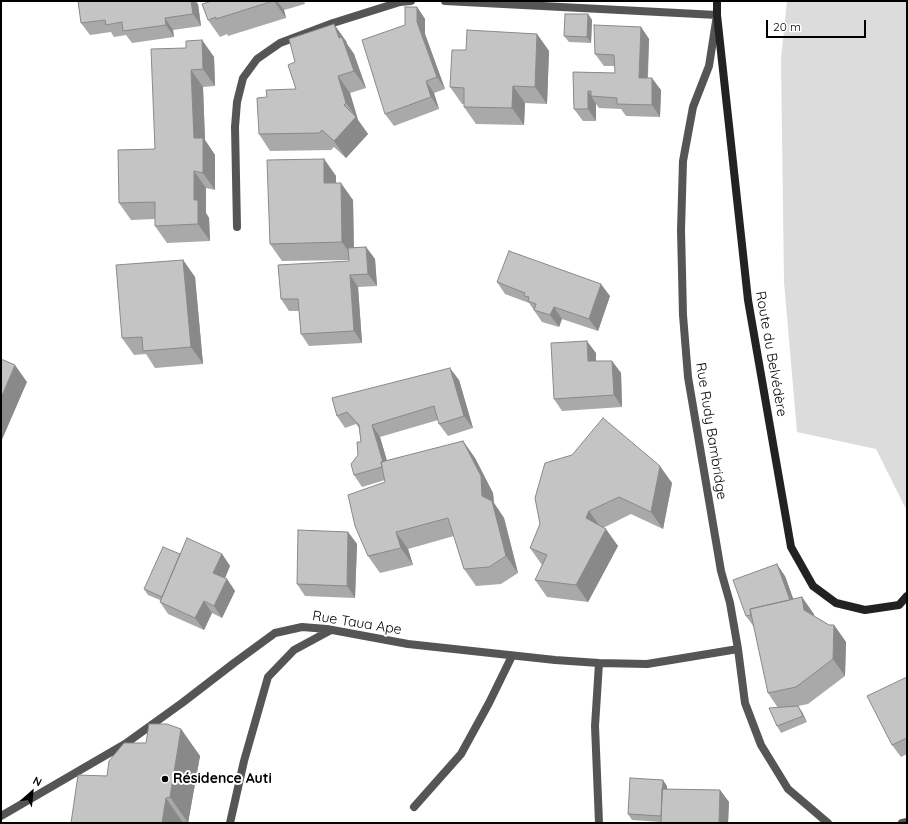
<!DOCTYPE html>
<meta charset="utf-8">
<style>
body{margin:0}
#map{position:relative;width:908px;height:824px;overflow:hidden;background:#fff;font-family:Quicksand,sans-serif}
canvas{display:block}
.frame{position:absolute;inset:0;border:2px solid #000;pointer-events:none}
.north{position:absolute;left:12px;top:772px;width:40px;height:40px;-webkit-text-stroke:3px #fff;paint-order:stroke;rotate:27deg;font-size:11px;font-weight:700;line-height:16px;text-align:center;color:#000}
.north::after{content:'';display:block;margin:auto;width:14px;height:18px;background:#000;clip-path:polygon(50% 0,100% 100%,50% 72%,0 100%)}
.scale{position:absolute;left:766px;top:20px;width:100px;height:18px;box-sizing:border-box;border:2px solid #000;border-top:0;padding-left:5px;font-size:12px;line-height:14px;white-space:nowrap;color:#000;-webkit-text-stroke:3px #fff;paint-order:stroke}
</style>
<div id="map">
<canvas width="908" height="824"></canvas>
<div class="frame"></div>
<div class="north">N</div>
<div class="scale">20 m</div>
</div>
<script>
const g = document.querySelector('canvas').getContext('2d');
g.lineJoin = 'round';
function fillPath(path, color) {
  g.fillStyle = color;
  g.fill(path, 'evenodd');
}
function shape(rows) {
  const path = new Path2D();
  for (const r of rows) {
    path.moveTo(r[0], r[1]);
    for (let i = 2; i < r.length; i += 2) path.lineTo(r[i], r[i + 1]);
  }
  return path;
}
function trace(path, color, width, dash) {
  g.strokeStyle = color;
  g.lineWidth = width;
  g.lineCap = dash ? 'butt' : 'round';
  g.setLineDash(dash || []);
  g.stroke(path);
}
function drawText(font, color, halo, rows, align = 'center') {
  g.font = font + ' Quicksand,sans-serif';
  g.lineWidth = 4;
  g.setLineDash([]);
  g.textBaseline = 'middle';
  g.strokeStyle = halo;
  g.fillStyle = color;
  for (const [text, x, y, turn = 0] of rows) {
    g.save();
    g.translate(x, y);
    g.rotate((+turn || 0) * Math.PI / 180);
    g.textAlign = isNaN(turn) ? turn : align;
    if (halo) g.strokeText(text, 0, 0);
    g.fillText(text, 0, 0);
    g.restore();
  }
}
fillPath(shape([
 [787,1,907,1,907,511,876,449,797,432,784,282,781,59]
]), '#dcdcdc');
trace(shape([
 [414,807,461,754,489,703,512,656]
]), '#555', 8);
trace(shape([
 [445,1,717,15,709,66,693,107,683,161,681,230,683,315,688,377,721,571,730,603,738,649,745,703,761,745,788,789,828,823],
 [237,227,235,127,237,102,243,78,257,59,280,43,333,23,400,2,411,1],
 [1,816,125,744,182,703,234,663,275,633,302,627,327,629,408,644,555,660,599,663,647,664,738,649],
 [230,823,244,761,268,677,294,650,331,630],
 [599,823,595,726,599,663],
 [902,823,907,822]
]), '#555', 8);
trace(shape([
 [717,1,717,15,748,300,791,547,813,586,836,603,865,610,899,605,907,596]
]), '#222', 8);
fillPath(shape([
 [78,1,195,1,198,4,201,26,173,30,174,37,132,43,126,35,114,37,111,32,90,35,81,23],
 [212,1,304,1,305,4,284,10,286,18,228,36,227,34,220,37,208,20],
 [417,7,425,19,425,34,445,89,434,93,439,109,394,126,385,114,405,25],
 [588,14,592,20,591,43,569,42,564,36],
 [641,27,649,39,648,78,661,90,660,117,626,116,621,109,599,108,596,104,596,121,583,121,574,109,573,72,615,73,615,66,604,66,595,54],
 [537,34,549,51,547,104,525,103,524,125,476,124,464,107,464,104,462,104,450,87,466,50],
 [202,40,214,57,215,86,203,87,205,140,215,155,215,190,206,188,206,213,209,218,210,241,167,243,155,226,155,219,131,220,119,203,155,149,186,48],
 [346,41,347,44,354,54,366,88,350,93,358,120,368,134,346,158,334,147,331,150,270,151,259,134,267,97,296,89],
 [324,159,336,176,336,183,353,200,354,248,366,247,375,259,377,286,358,287,362,343,309,346,301,334,299,311,289,311,281,299,349,261,349,260,282,261,270,244],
 [183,260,195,277,203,364,155,368,146,354,134,355,122,338],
 [497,282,610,296,598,331,562,319,559,327,542,322,529,303,505,294],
 [596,353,596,361,612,361,621,373,622,407,562,411,554,399],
 [459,380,473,428,448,436,439,424,438,420,380,437,387,461,463,441,475,458,493,493,494,503,504,518,518,573,501,584,476,586,464,569,454,536,408,549,413,565,380,573,368,556,385,482,385,480,362,487,354,475,361,442,359,428,356,424,345,428,337,416,332,398],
 [672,483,663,529,631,514,603,528,618,546,588,602,547,597,535,580,542,565,530,548,540,524,535,498],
 [348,532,357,544,355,598,305,596,297,584],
 [180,554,222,554,230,566,225,578,227,579,235,591,222,618,212,613,204,630,168,614,160,602,160,600,148,595,144,589],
 [785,576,793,599,802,597,814,616,829,625,834,625,846,642,845,676,808,704,798,706,802,712,807,722,781,733,777,726,778,708,768,693,754,627,746,616],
 [907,677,907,754,901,757,892,745],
 [181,729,200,756,188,823,71,823,107,776,146,743],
 [667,786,667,789,720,790,729,802,728,823,661,823,661,822,632,820,628,814]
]), '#a9a9a9');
fillPath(shape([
 [191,1,195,1,198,4,201,26,193,14],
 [274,1,277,1,284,10,286,18],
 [417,7,425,19,425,34,445,89,437,77,417,22],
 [588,14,592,20,591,43,587,37],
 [165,18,173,30,174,37,166,25],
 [334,24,346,41,347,44,354,54,366,88,354,71,339,38],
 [641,27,649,39,647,90,639,78],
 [537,34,549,51,547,104,535,87],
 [202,40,214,57,215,86,203,69],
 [191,70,203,87,205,140,215,155,215,190,203,173,194,138],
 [338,76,350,93,358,120,368,134,346,158,334,141,356,117,346,103],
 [652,78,661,90,660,117,652,105],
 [426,81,434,93,439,109,431,97],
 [513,86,525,103,524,125,512,108],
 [588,91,596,104,596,121,588,109],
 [324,159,336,176,336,200,324,183],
 [194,171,206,188,206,213,209,218,210,241,198,224,194,200],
 [341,183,353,200,354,259,342,242],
 [366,247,375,259,377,286,368,274],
 [183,260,195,277,203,364,191,347],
 [350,275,358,287,362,343,354,331],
 [601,284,610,296,598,331,589,319],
 [554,307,562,319,559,327,550,315],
 [587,341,596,353,596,373,588,361],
 [612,361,621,373,622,407,614,395],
 [15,365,27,382,1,442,1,398],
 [450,368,459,380,473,428,464,416],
 [372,425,380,437,392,478,384,466],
 [463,441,475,458,493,493,494,503,504,518,518,573,506,556,482,496],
 [660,466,672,483,663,529,651,512],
 [589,511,601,528,586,518],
 [606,529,618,546,588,602,576,585],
 [348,532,357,544,355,598,347,586],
 [396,532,408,549,413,565,401,548],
 [222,554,230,566,222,585,213,573],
 [777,564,785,576,798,612,790,600],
 [227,579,235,591,222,618,214,606],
 [802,597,814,614,816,627,804,610],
 [204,601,212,613,204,630,195,618],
 [834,625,846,642,845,676,833,659],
 [798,706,802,712,807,722,803,716],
 [181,729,200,756,188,823,170,797],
 [663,780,667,786,666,822,661,816],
 [720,790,729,802,728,823,719,823],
 [166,798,183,823,162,823]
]), '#898989');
const building = shape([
 [78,1,191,1,193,14,165,18,166,25,123,31,122,22,106,25,105,20,81,23,78,1],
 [212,1,273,1,216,19,216,17,208,20,202,4,212,1],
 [405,7,417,7,417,22,437,77,426,81,431,97,385,114,362,40,405,25,405,7],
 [565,14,588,14,587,37,564,36,565,14],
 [334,24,339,38,342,37,354,71,338,76,346,103,344,105,356,117,334,141,322,130,319,133,259,134,257,98,267,97,266,90,296,89,288,65,295,62,289,39,334,24],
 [594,25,641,27,639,78,652,78,652,105,617,104,617,98,591,96,591,91,588,91,588,109,574,109,573,72,615,73,614,55,595,54,594,25],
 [467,30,537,34,535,87,513,86,512,108,464,107,464,88,450,87,452,50,466,50,467,30],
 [202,40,203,69,191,70,194,138,203,138,203,173,194,171,194,200,198,200,198,224,155,226,155,202,119,203,118,150,155,149,151,49,186,48,186,41,202,40],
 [324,159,324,183,341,183,342,242,270,244,267,160,324,159],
 [366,247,368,274,350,275,354,331,301,334,298,299,281,299,278,265,349,261,348,248,366,247],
 [509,251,601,284,589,319,554,307,550,315,534,310,536,304,528,301,529,297,524,296,525,293,497,282,509,251],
 [183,260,191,347,143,351,142,337,122,338,116,265,183,260],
 [587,341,588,361,612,361,614,395,554,399,551,343,587,341],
 [1,359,15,365,1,398,1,359],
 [450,368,464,416,439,424,434,406,372,425,383,462,381,462,382,467,354,475,351,464,358,455,357,442,361,442,359,425,347,412,337,416,332,398,450,368],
 [603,418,660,466,651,512,619,497,589,511,586,518,606,529,576,585,535,580,547,555,530,548,540,524,535,498,545,463,572,455,603,418],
 [463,441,481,476,482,496,492,501,506,556,489,567,464,569,448,518,396,532,401,548,368,556,355,526,348,495,385,482,381,462,463,441],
 [298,530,348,532,347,586,297,584,298,530],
 [187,538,222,554,213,573,227,579,214,606,204,601,195,618,160,602,187,538],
 [163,547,180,554,162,597,144,589,163,547],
 [777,564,790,600,750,609,751,615,746,616,733,580,777,564],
 [802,597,804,610,829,625,834,625,833,659,796,687,768,693,750,609,802,597],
 [907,677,907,738,892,745,867,696,907,677],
 [798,706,803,716,777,726,769,708,798,706],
 [149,724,167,724,181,729,170,797,166,798,162,823,71,823,78,775,107,776,109,761,124,743,146,743,149,724],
 [630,778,663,780,661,816,628,814,630,778],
 [662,789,720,790,719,823,661,823,662,789]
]);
fillPath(building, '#c4c4c4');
trace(building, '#898989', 1);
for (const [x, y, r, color] of [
 [165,779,4,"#000"]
]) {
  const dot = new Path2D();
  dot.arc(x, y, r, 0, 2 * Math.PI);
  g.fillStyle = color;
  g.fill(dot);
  trace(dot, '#fff', 1.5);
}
drawText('14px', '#000', '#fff', [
 ["Route du Belvédère",771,354,80],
 ["Rue Rudy Bambridge",711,431,81],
 ["Rue Taua Ape",357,623,9]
]);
drawText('bold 14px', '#000', '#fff', [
 ["Résidence Auti",173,779]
], 'left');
</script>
